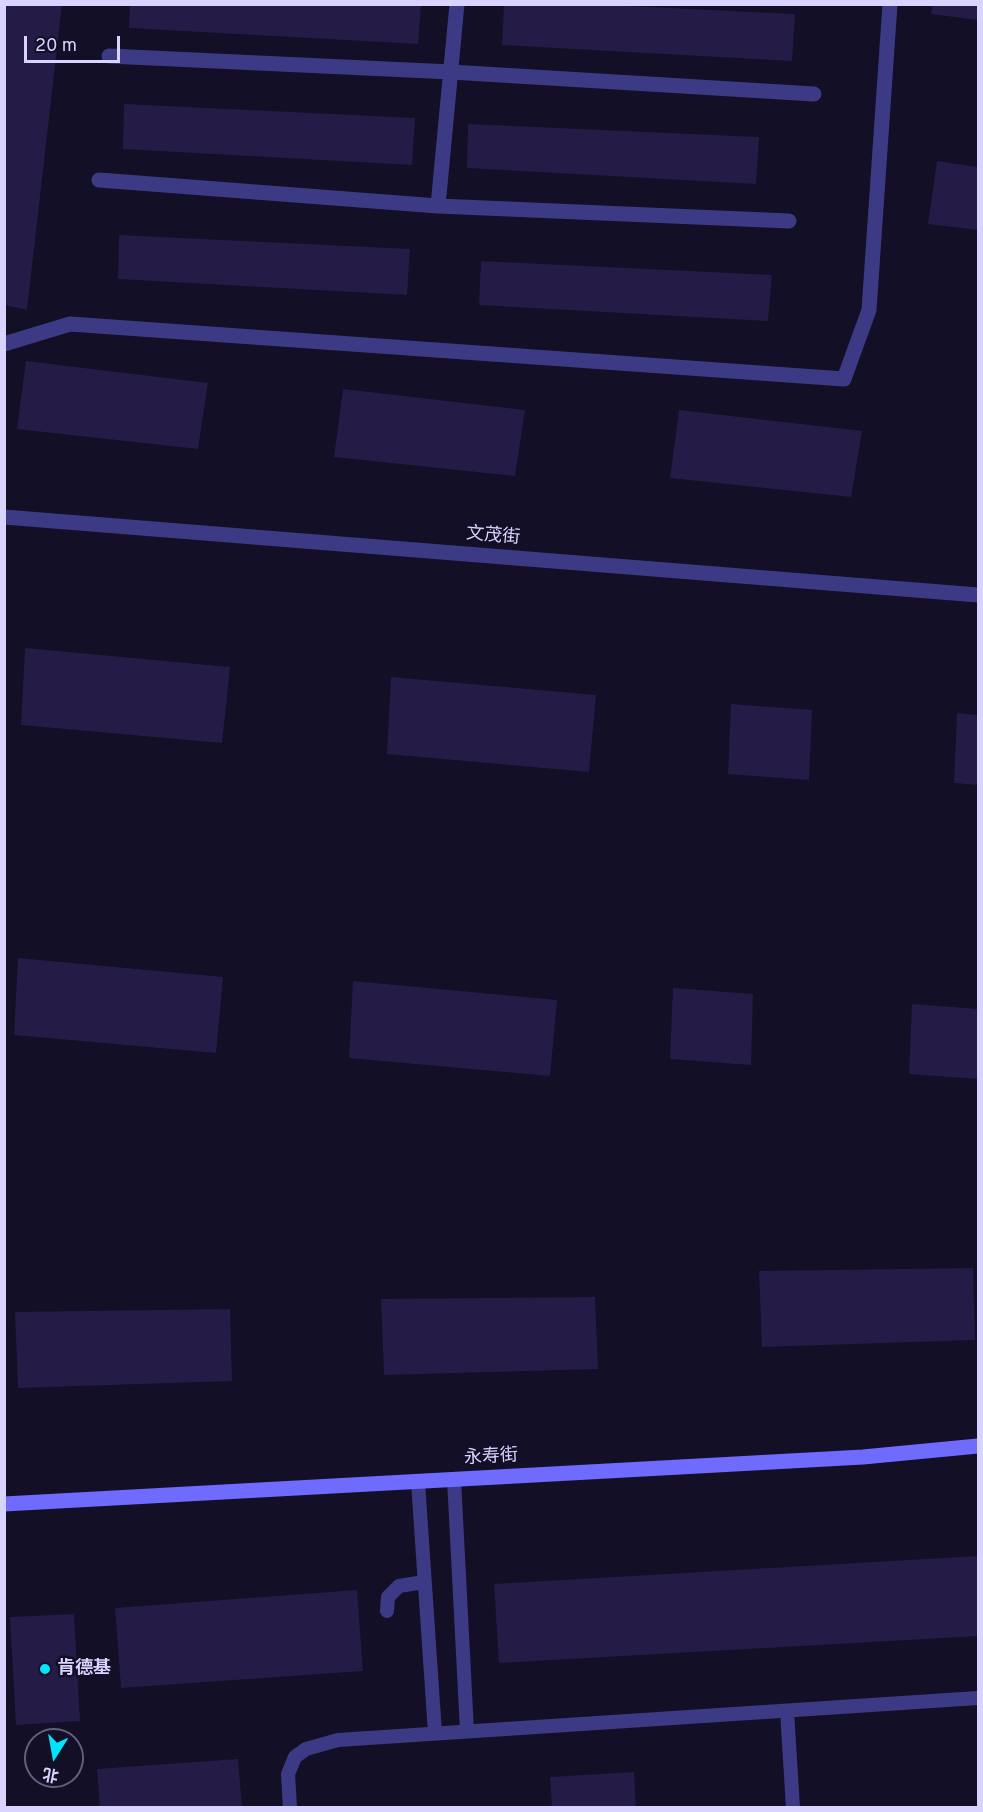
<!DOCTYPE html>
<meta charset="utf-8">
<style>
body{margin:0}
#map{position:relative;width:983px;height:1812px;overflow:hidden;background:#130f26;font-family:Overpass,"Noto Sans SC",sans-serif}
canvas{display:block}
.frame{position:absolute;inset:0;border:6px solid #d9d4ff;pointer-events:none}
.north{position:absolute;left:24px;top:1728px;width:60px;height:60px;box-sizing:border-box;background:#130f26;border:2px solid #625e7d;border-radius:50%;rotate:191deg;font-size:16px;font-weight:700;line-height:24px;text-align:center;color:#d9d4ff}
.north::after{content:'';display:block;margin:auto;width:21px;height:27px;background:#00e5ff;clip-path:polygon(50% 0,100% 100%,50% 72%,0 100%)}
.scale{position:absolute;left:24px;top:36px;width:96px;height:27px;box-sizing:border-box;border:3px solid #d9d4ff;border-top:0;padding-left:8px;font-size:18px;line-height:21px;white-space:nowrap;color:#d9d4ff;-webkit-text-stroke:4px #130f26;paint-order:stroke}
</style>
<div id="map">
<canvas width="983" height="1812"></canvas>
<div class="frame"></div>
<div class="north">北</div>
<div class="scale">20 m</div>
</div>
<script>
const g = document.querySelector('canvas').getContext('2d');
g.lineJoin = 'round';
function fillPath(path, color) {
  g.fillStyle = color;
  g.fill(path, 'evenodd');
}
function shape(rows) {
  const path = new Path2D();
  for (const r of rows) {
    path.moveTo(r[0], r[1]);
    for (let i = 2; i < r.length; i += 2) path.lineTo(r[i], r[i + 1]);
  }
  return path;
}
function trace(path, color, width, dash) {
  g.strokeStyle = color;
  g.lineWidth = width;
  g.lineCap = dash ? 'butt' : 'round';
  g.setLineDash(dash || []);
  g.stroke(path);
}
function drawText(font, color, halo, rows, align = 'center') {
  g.font = font + ' Overpass,"Noto Sans SC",sans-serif';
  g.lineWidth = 5;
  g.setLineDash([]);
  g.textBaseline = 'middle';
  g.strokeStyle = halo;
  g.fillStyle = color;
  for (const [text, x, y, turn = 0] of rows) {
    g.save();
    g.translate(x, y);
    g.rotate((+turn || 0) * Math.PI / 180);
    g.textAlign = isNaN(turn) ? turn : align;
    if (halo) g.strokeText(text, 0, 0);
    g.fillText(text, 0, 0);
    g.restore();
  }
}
fillPath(shape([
 [5,4,62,4,27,310,5,305],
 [130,4,421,4,418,44,129,28],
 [504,4,586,4,795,14,792,61,502,45],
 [933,4,978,4,978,20,931,14],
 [124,104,415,118,412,165,123,149],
 [468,124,759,137,756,184,467,168],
 [937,161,978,167,978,230,928,224],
 [119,235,410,249,407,295,118,279],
 [481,261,772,275,768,321,479,305],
 [26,361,208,383,198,449,17,429],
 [343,389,525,410,515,476,334,457],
 [679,410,862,431,851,497,670,478],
 [25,648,230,667,222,743,21,725],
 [391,677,596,695,589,772,387,754],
 [731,704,812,710,809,780,728,774],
 [957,713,978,715,978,785,954,783],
 [18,958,223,977,216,1053,14,1035],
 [353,981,557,1000,550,1076,349,1058],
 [673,988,753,994,751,1065,670,1059],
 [912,1004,978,1009,978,1079,909,1074],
 [973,1268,975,1340,762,1347,759,1271],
 [595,1297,598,1369,384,1375,381,1299],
 [230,1309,232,1381,18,1388,15,1312],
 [978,1556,978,1636,499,1663,494,1584],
 [357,1590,363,1671,121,1688,115,1608],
 [74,1614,80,1721,16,1725,10,1617],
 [238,1759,242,1808,100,1808,97,1769],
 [634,1772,636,1808,552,1808,550,1777]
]), '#241b47');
trace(shape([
 [454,1479,467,1731],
 [418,1482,435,1733],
 [387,1611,388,1597,399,1586,424,1582],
 [787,1711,793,1808],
 [290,1808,288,1774,295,1757,306,1749,338,1740,978,1698]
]), '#3d3a85', 14);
trace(shape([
 [457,4,438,206,789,221],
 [109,56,451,72,814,94],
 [99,180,438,206],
 [4,344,70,324,844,379,869,310,890,4],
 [4,517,978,595]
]), '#3d3a85', 15);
trace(shape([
 [4,1504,863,1457,978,1446]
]), '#6f6bff', 15);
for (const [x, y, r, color] of [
 [45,1669,6,"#00e5ff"]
]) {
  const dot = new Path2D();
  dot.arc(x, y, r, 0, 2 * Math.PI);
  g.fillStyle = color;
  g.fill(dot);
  trace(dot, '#130f26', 2);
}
drawText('18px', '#d9d4ff', '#130f26', [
 ["文茂街",493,537,5],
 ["永寿街",491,1458,-3]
]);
drawText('bold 18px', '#d9d4ff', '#130f26', [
 ["肯德基",57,1669]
], 'left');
</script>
